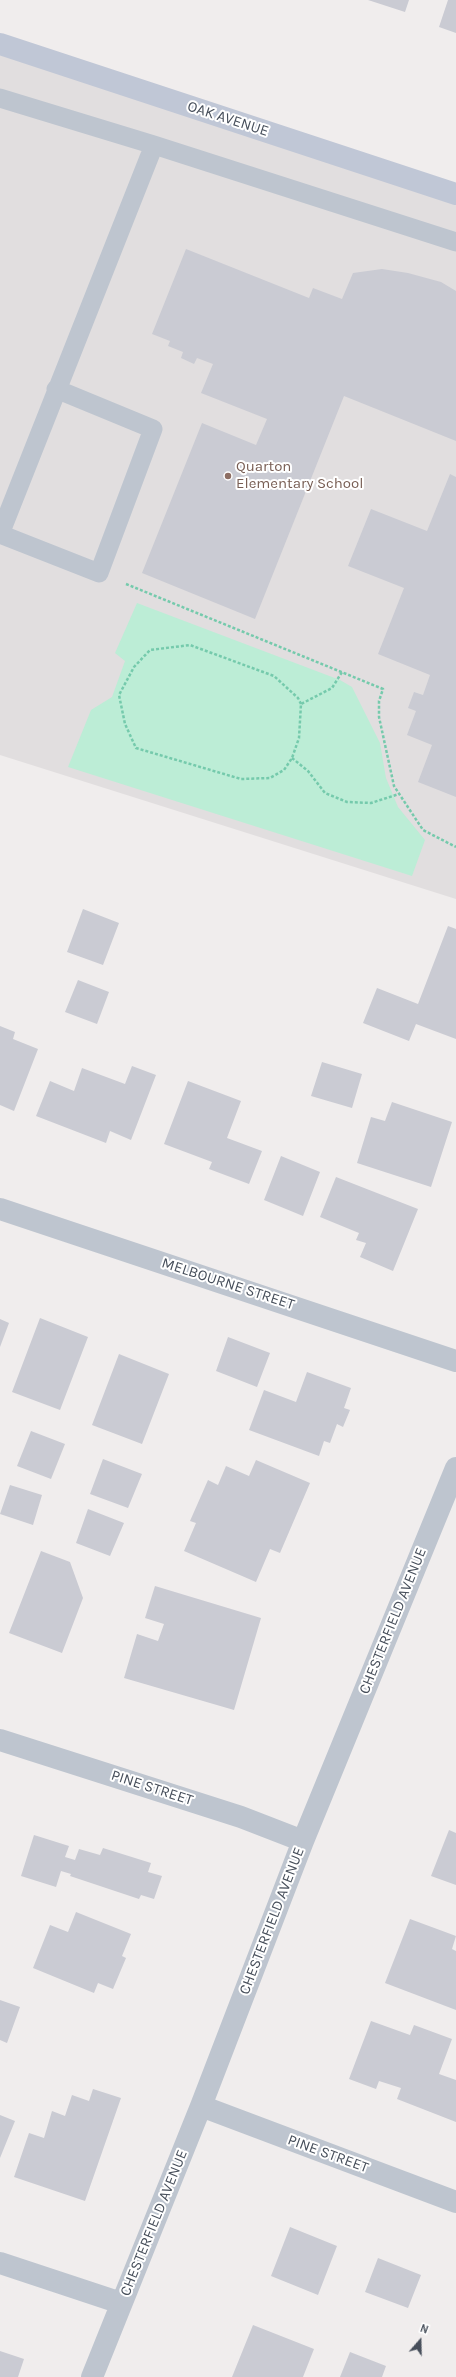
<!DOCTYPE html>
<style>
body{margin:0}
#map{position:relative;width:456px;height:2377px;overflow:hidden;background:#f0eded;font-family:Karla,sans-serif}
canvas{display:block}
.north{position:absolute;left:400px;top:2321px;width:40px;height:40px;-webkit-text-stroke:3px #fff;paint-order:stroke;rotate:20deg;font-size:11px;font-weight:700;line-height:16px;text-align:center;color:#464e5a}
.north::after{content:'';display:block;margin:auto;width:14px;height:18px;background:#464e5a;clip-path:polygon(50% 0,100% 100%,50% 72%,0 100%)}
</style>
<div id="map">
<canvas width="456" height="2377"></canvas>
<div class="north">N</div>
</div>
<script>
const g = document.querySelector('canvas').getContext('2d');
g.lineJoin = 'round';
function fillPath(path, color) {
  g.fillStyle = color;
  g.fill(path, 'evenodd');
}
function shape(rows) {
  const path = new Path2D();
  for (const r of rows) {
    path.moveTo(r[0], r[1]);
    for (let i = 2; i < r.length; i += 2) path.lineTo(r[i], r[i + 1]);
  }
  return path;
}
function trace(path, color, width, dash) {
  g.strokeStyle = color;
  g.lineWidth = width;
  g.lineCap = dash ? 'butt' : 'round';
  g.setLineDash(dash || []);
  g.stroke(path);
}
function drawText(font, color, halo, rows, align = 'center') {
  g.font = font + ' Karla,sans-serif';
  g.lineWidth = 4;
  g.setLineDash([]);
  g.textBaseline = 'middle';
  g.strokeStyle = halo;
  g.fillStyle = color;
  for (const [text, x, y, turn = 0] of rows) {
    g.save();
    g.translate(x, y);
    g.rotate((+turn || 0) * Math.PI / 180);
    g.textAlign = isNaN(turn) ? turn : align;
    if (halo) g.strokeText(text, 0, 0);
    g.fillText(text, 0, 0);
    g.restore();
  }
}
fillPath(shape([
 [0,48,456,197,456,899,0,755]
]), '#e1dedf');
fillPath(shape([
 [137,603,340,680,352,687,380,743,386,778,398,807,425,840,412,876,68,767,91,710,112,697,125,661,115,653]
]), '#bcedd6');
fillPath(shape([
 [368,0,409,0,405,12],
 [448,0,456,0,456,33,439,27],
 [186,249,309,298,313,288,342,299,353,273,382,269,408,273,441,282,456,291,456,441,344,396,255,619,142,573,202,423,256,445,267,419,201,393,213,364,197,358,194,364,181,358,183,352,168,346,170,341,152,334],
 [450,474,456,477,456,797,418,782,432,745,407,735,416,711,408,708,414,692,423,695,430,675,378,654,404,588,348,566,371,509,427,531],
 [83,909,119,923,103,965,67,952],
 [448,926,456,929,456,1039,416,1024,409,1041,363,1023,377,988,418,1004],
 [78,980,109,992,97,1024,65,1012],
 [0,1026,15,1032,13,1039,38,1049,14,1111,0,1105],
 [322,1062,362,1074,352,1108,311,1096],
 [132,1066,156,1075,131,1140,110,1131,106,1143,36,1116,50,1081,74,1091,82,1068,125,1084],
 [188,1081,241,1101,227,1138,262,1151,249,1184,209,1169,212,1162,164,1144],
 [392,1102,452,1122,431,1187,357,1163,371,1117,385,1121],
 [281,1156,320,1172,303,1216,264,1200],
 [336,1177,418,1209,393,1271,360,1257,366,1243,356,1240,359,1233,320,1217],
 [40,1318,88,1337,60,1410,12,1392],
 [0,1319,9,1323,0,1347],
 [228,1337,270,1353,257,1387,216,1371],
 [119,1354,169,1374,142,1444,92,1425],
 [307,1372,351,1388,344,1408,350,1410,343,1427,337,1424,330,1443,324,1441,319,1456,249,1430,264,1390,296,1402],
 [31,1431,65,1444,51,1479,17,1466],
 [103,1459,142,1474,128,1508,90,1494],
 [256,1460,310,1483,280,1553,270,1549,256,1582,184,1551,196,1523,190,1521,208,1480,218,1485,226,1466,249,1476],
 [10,1485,42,1495,33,1525,0,1514],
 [88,1509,124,1523,110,1556,76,1543],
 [41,1551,70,1562,83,1598,62,1653,9,1633],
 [155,1586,261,1618,234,1710,124,1678,137,1634,158,1641,164,1624,145,1618],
 [449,1830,456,1833,456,1885,431,1876],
 [34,1835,69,1846,65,1857,75,1860,79,1849,100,1855,103,1848,151,1863,148,1872,162,1876,154,1899,141,1895,139,1899,70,1876,71,1874,61,1871,56,1887,21,1876],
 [76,1912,131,1934,122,1956,126,1958,113,1989,98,1983,94,1993,33,1968,50,1925,68,1932],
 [410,1919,456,1936,452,1949,456,1951,456,2010,385,1983],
 [0,2000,20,2007,7,2043,0,2040],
 [371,2021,410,2035,414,2025,452,2039,439,2074,456,2080,456,2122,397,2099,401,2088,379,2081,376,2089,349,2079],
 [93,2089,121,2098,85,2201,14,2177,29,2133,44,2138,52,2111,65,2116,72,2095,89,2101],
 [0,2115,15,2121,0,2158],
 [290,2227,337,2246,318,2295,271,2276],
 [378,2258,421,2275,408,2308,365,2292],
 [253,2325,314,2349,303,2377,232,2377],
 [0,2351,24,2359,18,2377,0,2377],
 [350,2352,386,2366,382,2377,340,2377]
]), '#cacbd3');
trace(shape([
 [126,584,383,689,379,701,379,717,394,786,423,830,456,847],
 [301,704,298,698,274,676,190,645,150,650,134,667,119,695,125,724,136,748,241,779,270,778,284,770,292,758,299,738,301,704,332,688,342,672],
 [292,758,308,771,325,793,347,802,371,803,399,794]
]), '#75caac', 2.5, [3, 2]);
trace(shape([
 [0,98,154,145,456,242],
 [0,534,154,145],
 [0,534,99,573,153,429,56,389]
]), '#bec5cf', 19);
trace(shape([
 [0,1209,456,1361],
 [0,1740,241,1817,303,1841],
 [201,2106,456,2202],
 [0,2263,121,2303],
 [92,2377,201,2106,303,1841,456,1468]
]), '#bec5cf', 22);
trace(shape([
 [0,44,456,194]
]), '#c0c7d6', 22);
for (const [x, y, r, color] of [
 [228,476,4,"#8d6e63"]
]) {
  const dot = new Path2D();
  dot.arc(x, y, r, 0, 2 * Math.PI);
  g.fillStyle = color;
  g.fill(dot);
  trace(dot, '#fff', 1.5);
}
drawText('15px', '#464e5a', '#fff', [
 ["OAK AVENUE",228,119,18],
 ["MELBOURNE STREET",228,1284,18],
 ["CHESTERFIELD AVENUE",393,1621,-68],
 ["PINE STREET",152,1788,18],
 ["CHESTERFIELD AVENUE",272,1921,-69],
 ["PINE STREET",328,2154,20],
 ["CHESTERFIELD AVENUE",154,2223,-68]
]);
drawText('15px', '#785e54', '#fff', [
 ["Quarton",236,467],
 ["Elementary School",236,484]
], 'left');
</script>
